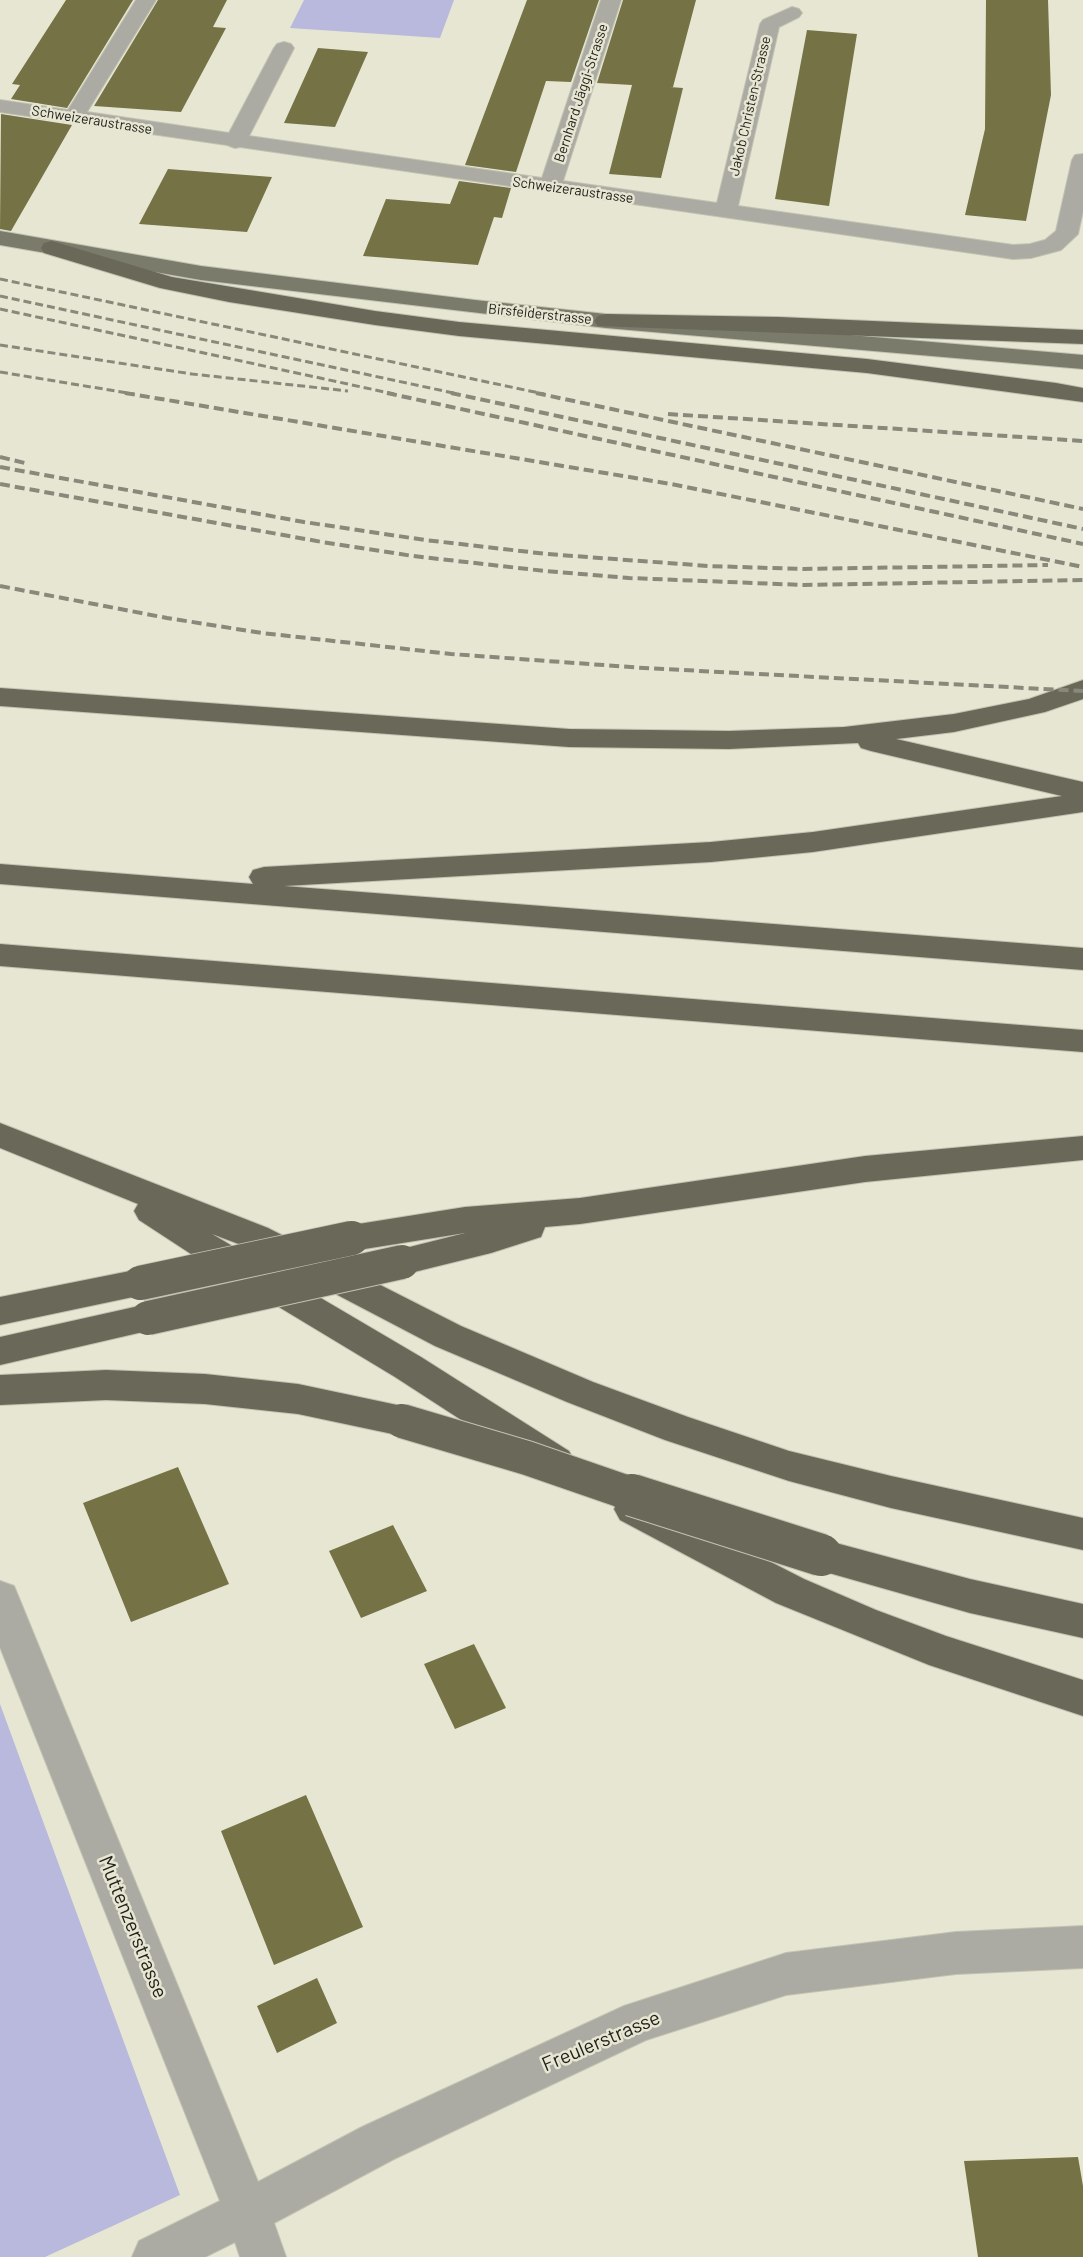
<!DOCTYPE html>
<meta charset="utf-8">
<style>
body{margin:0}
canvas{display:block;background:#e6e6d3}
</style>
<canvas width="1083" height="2257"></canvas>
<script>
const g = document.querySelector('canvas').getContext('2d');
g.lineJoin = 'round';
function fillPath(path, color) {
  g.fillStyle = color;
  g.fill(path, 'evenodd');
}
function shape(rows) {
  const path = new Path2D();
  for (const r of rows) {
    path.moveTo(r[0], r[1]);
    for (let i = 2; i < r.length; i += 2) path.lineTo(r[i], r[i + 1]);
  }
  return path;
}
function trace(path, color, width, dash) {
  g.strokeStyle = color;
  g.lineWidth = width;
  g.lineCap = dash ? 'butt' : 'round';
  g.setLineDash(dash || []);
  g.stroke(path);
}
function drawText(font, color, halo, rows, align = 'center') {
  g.font = font + ' Barlow,sans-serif';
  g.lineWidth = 5;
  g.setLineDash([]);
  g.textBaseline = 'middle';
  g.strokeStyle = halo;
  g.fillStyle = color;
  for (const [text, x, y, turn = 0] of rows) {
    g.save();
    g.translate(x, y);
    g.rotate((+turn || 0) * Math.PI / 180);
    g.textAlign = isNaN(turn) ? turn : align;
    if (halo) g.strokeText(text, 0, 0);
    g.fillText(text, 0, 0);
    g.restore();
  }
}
fillPath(shape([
 [304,0,454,0,440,38,290,28],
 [0,1704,180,2195,45,2257,0,2257]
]), '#b8b9dd');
fillPath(shape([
 [66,0,133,0,67,108,11,99,20,85,12,84],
 [158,0,227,0,213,27,226,28,181,112,94,106],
 [527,0,599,0,571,82,546,81,516,172,465,165],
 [623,0,696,0,673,87,670,87,683,88,661,178,609,174,632,85,597,83],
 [986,0,1048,0,1051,95,1026,221,965,215,985,129],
 [807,30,857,34,829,206,775,199],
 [318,48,368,52,335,127,284,123],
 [1,114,72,125,11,231,0,229],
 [168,169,272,177,247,232,139,224],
 [459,181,511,188,502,218,494,217,478,265,363,256,386,199,450,204],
 [178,1467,229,1584,131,1622,83,1503],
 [393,1525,427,1591,361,1618,329,1551],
 [474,1644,506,1708,455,1729,424,1664],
 [306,1795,363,1927,274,1965,221,1831],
 [317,1978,337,2023,277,2053,257,2006],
 [1078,2157,1083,2186,1083,2257,978,2257,964,2161]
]), '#757345');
const minor = shape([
 [136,0,156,0,87,112,229,133,274,48,277,44,284,42,291,44,294,48,249,136,542,178,601,0,621,0,563,181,717,203,760,24,763,20,792,7,799,9,802,13,799,17,779,27,738,206,1013,245,1030,244,1045,240,1056,231,1072,160,1075,155,1083,154,1083,211,1078,234,1061,250,1031,258,1013,259,240,147,235,148,227,145,0,112,0,100,68,110,136,0],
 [0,1581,14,1586,19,1598,258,2182,362,2127,624,2006,786,1953,956,1932,1083,1926,1083,1968,956,1974,786,1995,646,2040,394,2159,274,2223,286,2257,240,2257,235,2242,205,2257,132,2257,139,2241,220,2201,0,1647,0,1581]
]);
const major = shape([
 [0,231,201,266,475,300,606,314,1083,355,1083,369,606,328,201,280,0,245,0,231]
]);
const highway = shape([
 [52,241,172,277,375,311,459,322,867,359,1056,383,1083,388,1083,402,867,373,459,336,375,325,229,302,160,288,44,253,41,248,44,243,52,241],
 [606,314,779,317,1083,330,1083,344,598,326,594,321,598,316,606,314],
 [1083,680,1083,699,1045,712,954,732,896,739,1083,782,1083,812,813,852,711,862,284,886,1083,948,1083,970,0,884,0,864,253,884,249,877,253,870,264,867,711,842,813,832,1062,796,871,751,861,748,858,743,729,749,569,747,0,706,0,688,569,729,729,731,844,727,954,714,1029,699,1083,680],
 [0,944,1083,1030,1083,1052,0,966,0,944],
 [0,1123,268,1228,461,1326,593,1382,688,1417,789,1451,891,1476,1083,1518,1083,1550,891,1508,789,1481,665,1440,567,1402,435,1346,244,1246,212,1234,421,1357,569,1451,575,1462,569,1473,556,1477,543,1473,395,1377,191,1254,139,1220,134,1211,138,1204,0,1148,0,1123],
 [1083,1136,1083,1160,865,1182,580,1224,545,1227,541,1237,491,1253,402,1275,390,1272,385,1262,390,1252,465,1233,352,1251,340,1247,335,1238,340,1229,352,1225,465,1207,580,1198,865,1156,1083,1136],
 [140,1269,152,1273,157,1283,152,1293,0,1325,0,1297,140,1269],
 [148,1304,160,1308,166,1318,160,1328,0,1365,0,1337,148,1304],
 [106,1370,205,1374,298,1384,402,1406,415,1410,420,1421,415,1432,402,1436,298,1414,205,1404,106,1400,0,1405,0,1375,106,1370],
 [633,1493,646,1498,804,1579,876,1610,946,1636,1083,1680,1083,1716,929,1665,776,1603,620,1520,614,1509,620,1498,633,1493],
 [821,1539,970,1579,1083,1604,1083,1638,970,1613,808,1567,802,1555,808,1543,821,1539]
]);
trace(minor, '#c3c3b2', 2);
trace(major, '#c3c3b2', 2);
trace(highway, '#c3c3b2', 2);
fillPath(minor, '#ababa3');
fillPath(major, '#7b7b6c');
fillPath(highway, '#6a6959');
trace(shape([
 [0,279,544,394],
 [0,296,458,394],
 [0,309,394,394],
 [0,345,192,374,348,391],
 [0,372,134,394]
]), '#89897b', 3, [8, 4]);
trace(shape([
 [125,393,671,484,1083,567],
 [387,393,1083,544],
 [451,393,1083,529],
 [536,393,1083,509],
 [668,414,1083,441],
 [0,457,25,463],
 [0,467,304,522,425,540,547,554,708,566,803,569,1048,565],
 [0,484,322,542,413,556,545,571,629,578,804,585,1083,580],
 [0,586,167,618,262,633,451,654,644,668,1083,691]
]), '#89897b', 4, [10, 5]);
const highwayBridgeFar1 = shape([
 [140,1283,352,1238],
 [148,1318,402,1262],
 [402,1421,527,1458,637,1496]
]);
const highwayBridge = shape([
 [632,1495,821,1555]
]);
trace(highwayBridgeFar1, '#c3c3b2', 36, []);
trace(highwayBridge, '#c3c3b2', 44, []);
trace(highwayBridgeFar1, '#6a6959', 34);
trace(highwayBridge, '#6a6959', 42);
drawText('14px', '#21211a', '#e6e6d3', [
 ["Bernhard Jäggi-Strasse",581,93,-72],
 ["Jakob Christen-Strasse",750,106,-77],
 ["Schweizeraustrasse",92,120,9],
 ["Schweizeraustrasse",573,190,8],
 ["Birsfelderstrasse",540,314,6]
]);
drawText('20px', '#21211a', '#e6e6d3', [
 ["Muttenzerstrasse",133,1927,68],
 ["Freulerstrasse",601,2041,-23]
]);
</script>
